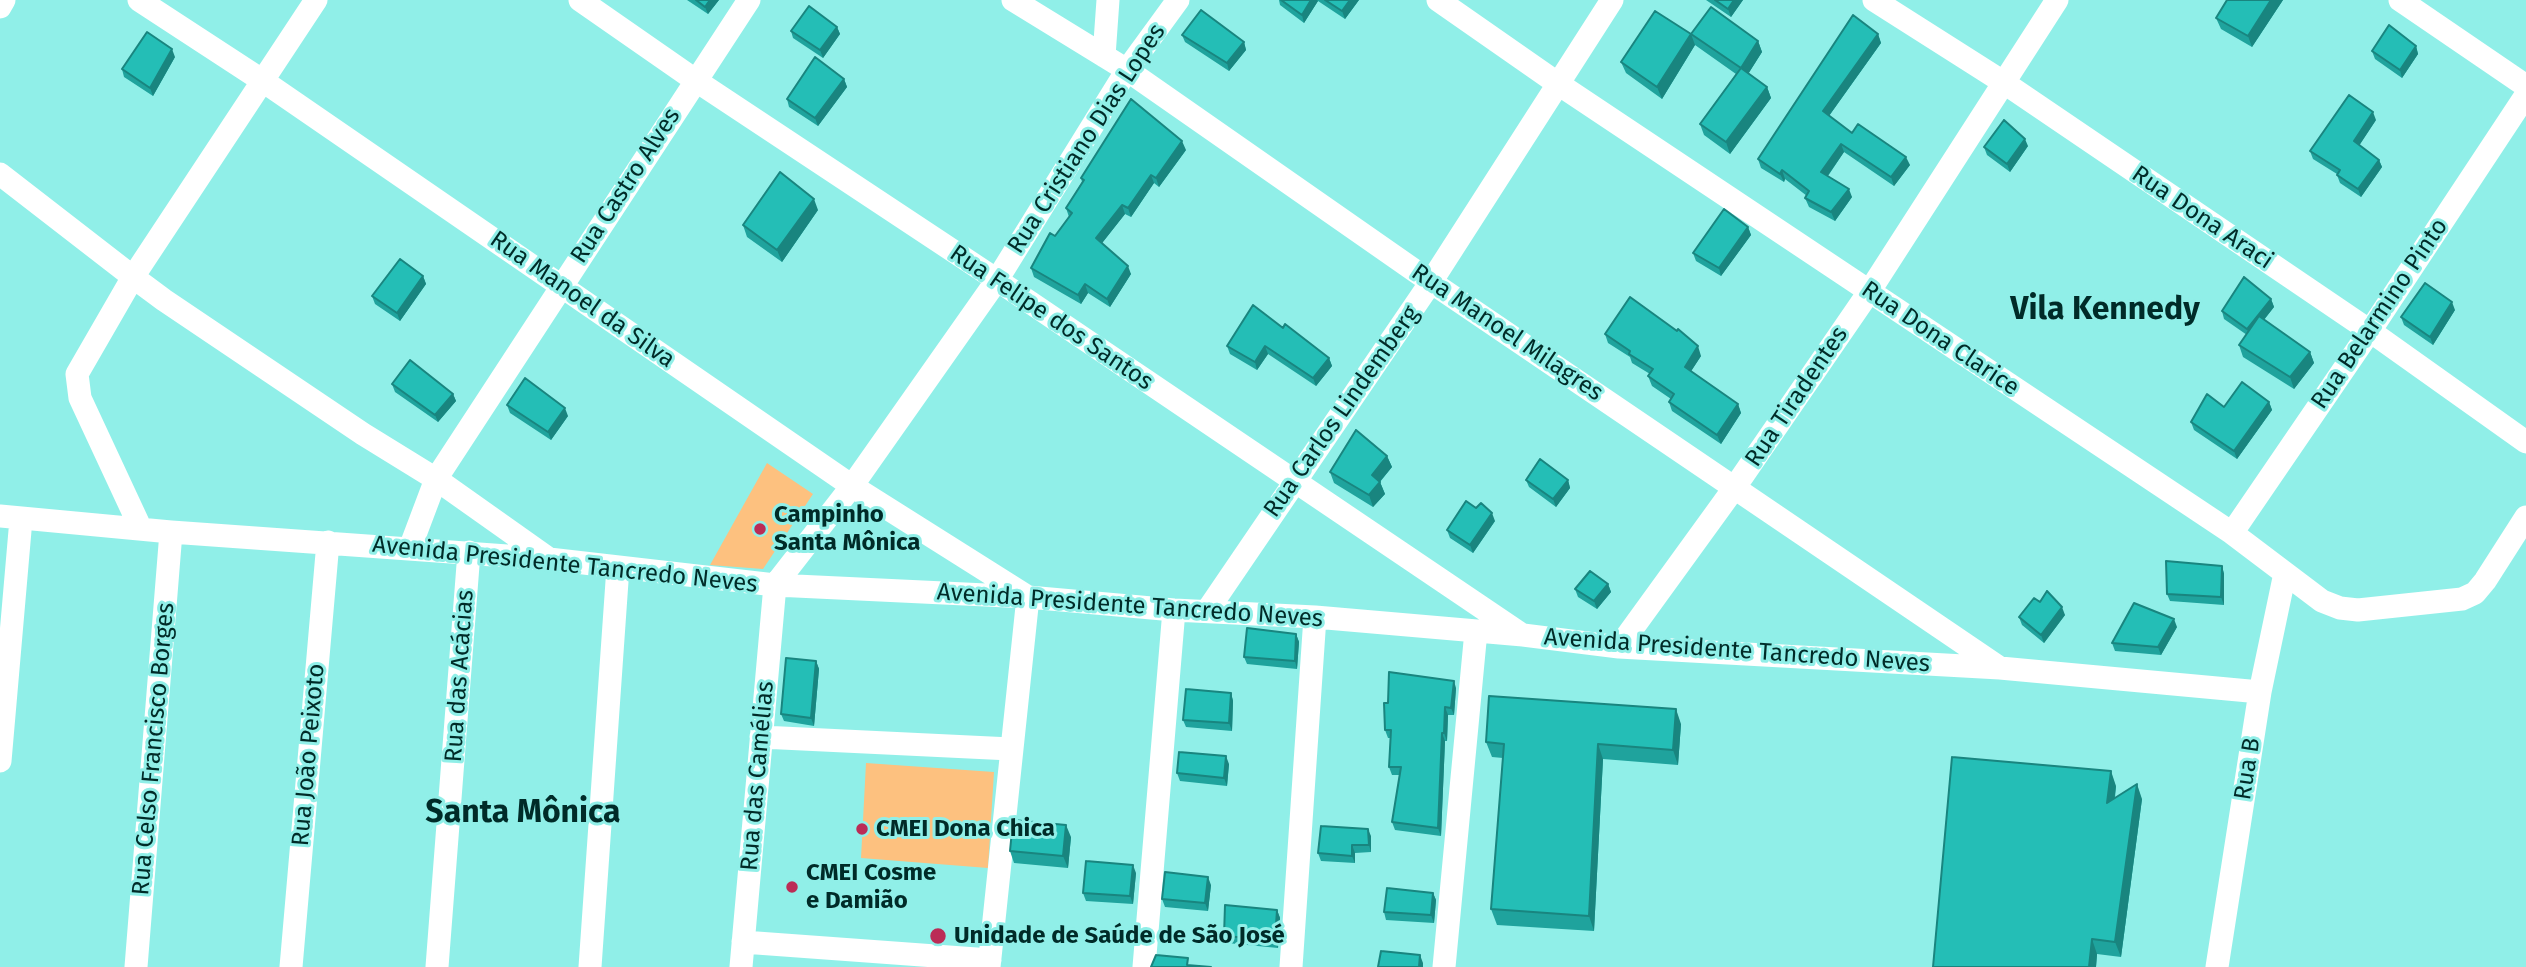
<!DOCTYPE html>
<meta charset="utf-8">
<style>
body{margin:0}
canvas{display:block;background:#90efe8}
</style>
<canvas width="2526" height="967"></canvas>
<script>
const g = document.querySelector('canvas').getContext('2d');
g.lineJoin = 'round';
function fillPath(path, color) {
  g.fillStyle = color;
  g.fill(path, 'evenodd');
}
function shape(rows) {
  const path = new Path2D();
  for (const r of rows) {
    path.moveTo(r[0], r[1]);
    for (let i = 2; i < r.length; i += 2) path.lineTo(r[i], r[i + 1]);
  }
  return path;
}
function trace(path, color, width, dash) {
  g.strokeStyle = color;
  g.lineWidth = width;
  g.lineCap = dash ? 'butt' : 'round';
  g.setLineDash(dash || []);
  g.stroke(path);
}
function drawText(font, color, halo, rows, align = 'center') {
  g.font = font + ' "Fira Sans",sans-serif';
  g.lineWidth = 6;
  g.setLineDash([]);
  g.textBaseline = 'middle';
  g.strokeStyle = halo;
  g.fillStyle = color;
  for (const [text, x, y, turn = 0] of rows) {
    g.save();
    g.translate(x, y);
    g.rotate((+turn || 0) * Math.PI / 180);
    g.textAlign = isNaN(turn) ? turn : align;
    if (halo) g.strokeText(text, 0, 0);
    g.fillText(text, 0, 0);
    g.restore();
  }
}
fillPath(shape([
 [767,463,813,494,763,569,710,565],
 [866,763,994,772,988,868,861,858]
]), '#fdc17f');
trace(shape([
 [139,0,263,81,852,486,1028,597,989,967],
 [580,0,695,80,997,280,1521,634],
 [1013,0,1127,70,1431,282,2000,668],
 [1438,0,1557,83,2232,533,2322,601,2340,608,2358,610,2462,599,2475,593,2485,581,2526,517],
 [1874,0,2003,82,2370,331,2526,442],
 [2400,0,2526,86],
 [0,7,4,0],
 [1104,56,1108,0],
 [0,174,133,277,316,0],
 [0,516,171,532,549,559,775,585,1028,597,1174,610,1315,617,1523,635,1619,647,2000,668,2260,692],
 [141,529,80,398,77,374,133,277,164,300,363,434,436,479,549,559],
 [2232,533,2370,331,2526,95],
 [410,548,436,479,749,0],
 [1207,611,1431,282,1612,0],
 [1619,647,1735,487,1869,292,2057,0],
 [761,737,1011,749],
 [0,761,21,519],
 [743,942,990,960],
 [136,967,171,532],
 [291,967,328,542],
 [437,967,469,552],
 [590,967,618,567],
 [741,967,775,585,852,486,997,280,1127,70,1178,0],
 [1144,967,1174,610],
 [1291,967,1315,617],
 [1444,967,1476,631],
 [2217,967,2260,692,2285,573]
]), '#fff', 23);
fillPath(shape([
 [687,0,719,0,708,14],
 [1279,0,1359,0,1345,19,1318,1,1304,23,1280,5],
 [1706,0,1743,0,1731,17],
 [2227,0,2283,0,2252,47,2221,29,2216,18],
 [837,27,840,34,823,58,793,38,791,31],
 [1691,34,1758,41,1762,52,1748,74,1767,87,1771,98,1730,154,1704,135,1700,124,1736,74,1695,45,1662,99,1626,73,1621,62],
 [1878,34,1881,43,1829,116,1852,133,1910,165,1894,186,1844,152,1828,176,1852,197,1835,221,1809,207,1805,198,1807,196,1785,179,1784,182,1761,168,1758,159],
 [1182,35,1244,42,1246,50,1229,71,1185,42],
 [2416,46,2418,54,2402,78,2375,59,2372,51],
 [175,57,153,96,124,77,122,69],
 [844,79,847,87,818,126,789,107,787,99],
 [2376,120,2359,145,2379,160,2382,167,2361,197,2340,183,2337,175,2337,174,2313,159,2310,151],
 [2028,146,2010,172,1987,155,1984,147],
 [1186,150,1159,187,1154,183,1131,217,1125,214,1102,243,1131,274,1110,307,1088,293,1081,304,1034,277,1031,268,1069,217,1066,208,1082,182,1081,178],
 [818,210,782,262,747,237,743,225],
 [1748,227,1751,235,1721,276,1696,261,1693,253],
 [423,276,426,284,400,321,375,304,372,296],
 [2271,299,2274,307,2264,320,2310,352,2314,363,2294,389,2243,357,2239,345,2247,335,2224,319,2222,311],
 [2455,310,2433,345,2404,325,2401,317],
 [1283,328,1329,358,1332,366,1316,386,1268,354,1257,370,1230,354,1227,346],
 [1605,334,1701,356,1691,371,1738,404,1741,413,1721,444,1672,411,1669,402,1671,399,1652,386,1648,376,1650,374,1632,363,1630,357,1608,343],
 [392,384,453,394,456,401,438,422,395,392],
 [2269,402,2272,410,2237,459,2194,430,2191,422,2224,407],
 [507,405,568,416,551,440,510,413],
 [1387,456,1392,467,1380,482,1385,494,1373,507,1334,483,1330,472],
 [1526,480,1568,480,1570,488,1556,507,1529,487],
 [1495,521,1473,553,1450,538,1447,530],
 [2222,566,2224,574,2224,605,2170,601,2167,594],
 [1608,584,1611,592,1597,609,1578,597,1575,589],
 [2040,602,2065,615,2044,643,2022,625,2019,617],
 [2177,627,2161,655,2115,651,2112,643],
 [1296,634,1299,642,1297,669,1247,664,1244,657],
 [816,661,819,669,814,726,784,721,781,714],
 [1456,688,1454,715,1448,715,1447,741,1445,741,1441,836,1395,830,1392,822,1400,775,1392,775,1389,767,1391,738,1388,738,1385,730,1388,703],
 [1231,693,1233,701,1232,731,1186,727,1183,720],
 [1681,724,1678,765,1603,759,1594,931,1497,925,1491,909,1503,758,1492,757,1486,742],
 [1229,764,1227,786,1180,781,1177,773],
 [2116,786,2115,798,2142,799,2121,957,2097,954,2096,967,1933,967],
 [1371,836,1371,852,1355,853,1355,863,1321,861,1318,853],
 [1071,837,1068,868,1014,863,1010,851],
 [1136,873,1133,904,1086,901,1083,893],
 [1211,885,1208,911,1165,907,1162,899],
 [1433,893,1436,900,1434,923,1386,920,1384,912],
 [1277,910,1280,918,1278,948,1227,943,1224,936]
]), '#1fa39d');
fillPath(shape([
 [710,0,719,0,708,14,705,7],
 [1311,0,1317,0,1318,1,1304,23,1302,15],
 [1350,0,1359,0,1345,19,1342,11],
 [1734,0,1743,0,1731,17,1728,9],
 [2271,0,2283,0,2252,47,2248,36],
 [837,27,840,34,823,58,820,50],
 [1691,34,1695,45,1662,99,1657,87],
 [1878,34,1881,43,1826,120,1823,111],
 [1758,41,1762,52,1745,79,1741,68],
 [1244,42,1246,50,1229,71,1227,63],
 [2416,46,2418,54,2402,78,2400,70],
 [172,49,175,57,153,96,150,88],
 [844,79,847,87,818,126,815,118],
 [1767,87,1771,98,1730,154,1726,142],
 [2373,112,2376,120,2357,149,2354,141],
 [2025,139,2028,146,2010,172,2007,164],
 [1182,141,1186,150,1159,187,1156,178],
 [1841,144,1844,152,1824,181,1821,172],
 [1906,157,1910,165,1894,186,1891,177],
 [2379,160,2382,167,2361,197,2358,189],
 [1782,170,1785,179,1784,182,1780,174],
 [1151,175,1154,183,1131,217,1128,208],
 [1849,189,1852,197,1835,221,1831,212],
 [814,199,818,210,782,262,777,250],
 [1122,205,1125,214,1099,247,1096,238],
 [1748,227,1751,235,1721,276,1719,268],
 [1128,266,1131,274,1110,307,1107,299],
 [423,276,426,284,400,321,397,313],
 [1085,284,1088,293,1081,304,1078,295],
 [2271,299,2274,307,2250,337,2247,329],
 [2452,302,2455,310,2433,345,2430,337],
 [1265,346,1268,354,1257,370,1255,362],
 [1698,346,1701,356,1688,376,1685,367],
 [2310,352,2314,363,2294,389,2290,377],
 [1329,358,1332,366,1316,386,1313,378],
 [453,394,456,401,438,422,435,415],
 [2269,402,2272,410,2237,459,2234,451],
 [1738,404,1741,413,1721,444,1717,435],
 [565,408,568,416,551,440,548,432],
 [1387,456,1392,467,1377,485,1380,482,1385,494,1373,507,1369,495,1372,475],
 [1568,480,1570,488,1556,507,1553,499],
 [1492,513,1495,521,1473,553,1470,545],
 [2222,566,2224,574,2224,605,2221,597],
 [1608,584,1611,592,1597,609,1594,601],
 [2062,607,2065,615,2044,643,2041,635],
 [2174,619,2177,627,2161,655,2158,647],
 [1296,634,1299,642,1297,669,1295,661],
 [816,661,819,669,814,726,811,718],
 [1454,681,1456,688,1454,715,1451,708],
 [1231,693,1233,701,1232,731,1229,723],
 [1445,707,1448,715,1447,741,1444,733],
 [1676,709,1681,724,1678,765,1673,750],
 [1442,733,1445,741,1441,836,1438,828],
 [1598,744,1603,759,1594,931,1589,916],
 [1226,756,1229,764,1227,786,1224,778],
 [2111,771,2116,786,2112,817,2107,803],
 [2137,784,2142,799,2121,957,2115,942],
 [1066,825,1071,837,1068,868,1063,856],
 [1368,829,1371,836,1371,852,1369,845],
 [1352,845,1355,853,1355,863,1352,856],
 [1133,865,1136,873,1133,904,1130,896],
 [1208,877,1211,885,1208,911,1205,903],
 [1433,893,1436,900,1434,923,1431,915],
 [1277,910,1280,918,1278,948,1275,940],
 [2092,939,2097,954,2096,967,2089,967],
 [1420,955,1423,963,1423,967,1419,967]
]), '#19857f');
const building = shape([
 [696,0,710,0,705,7,696,0],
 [1281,0,1311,0,1302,15,1281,0],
 [1325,0,1350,0,1342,11,1325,0],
 [1715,0,1734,0,1728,9,1715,0],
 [2227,0,2271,0,2248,36,2216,18,2227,0],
 [809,6,837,27,820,50,791,31,809,6],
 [1711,7,1758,41,1741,68,1691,34,1711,7],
 [1201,10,1244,42,1227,63,1182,35,1201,10],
 [1655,11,1691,34,1657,87,1621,62,1655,11],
 [1853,15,1878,34,1823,111,1852,133,1858,124,1906,157,1891,177,1841,144,1821,172,1849,189,1831,212,1805,198,1809,191,1782,170,1780,174,1758,159,1853,15],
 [2389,25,2416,46,2400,70,2372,51,2389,25],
 [147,32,172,49,150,88,122,69,147,32],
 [815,57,844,79,815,118,787,99,815,57],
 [1741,68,1767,87,1726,142,1700,124,1741,68],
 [2349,95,2373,112,2354,141,2379,160,2358,189,2337,175,2340,170,2310,151,2349,95],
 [1131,99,1182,141,1156,178,1151,175,1128,208,1122,205,1096,238,1128,266,1107,299,1085,284,1078,295,1031,268,1050,233,1055,236,1072,213,1066,208,1084,180,1081,178,1131,99],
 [2004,120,2025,139,2007,164,1984,147,2004,120],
 [780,172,814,199,777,250,743,225,780,172],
 [1724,209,1748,227,1719,268,1693,253,1724,209],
 [400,259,423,276,397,313,372,296,400,259],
 [2244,277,2271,299,2247,329,2222,311,2244,277],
 [2425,283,2452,302,2430,337,2401,317,2425,283],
 [1630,297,1677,331,1678,329,1698,346,1685,367,1738,404,1717,435,1669,402,1674,394,1648,376,1653,369,1629,354,1630,351,1605,334,1630,297],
 [1253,305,1283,328,1285,324,1329,358,1313,378,1265,346,1255,362,1227,346,1253,305],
 [2259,316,2310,352,2290,377,2239,345,2259,316],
 [410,360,453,394,435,415,392,384,410,360],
 [525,378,565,408,548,432,507,405,525,378],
 [2242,382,2269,402,2234,451,2191,422,2207,394,2224,407,2242,382],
 [1356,430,1387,456,1372,475,1380,482,1369,495,1330,472,1356,430],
 [1540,459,1568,480,1553,499,1526,480,1540,459],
 [1466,501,1476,508,1481,503,1492,513,1470,545,1447,530,1466,501],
 [2166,561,2222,566,2221,597,2167,594,2166,561],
 [1590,571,1608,584,1594,601,1575,589,1590,571],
 [2047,591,2062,607,2041,635,2019,617,2034,598,2040,602,2047,591],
 [2134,603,2174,619,2158,647,2112,643,2134,603],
 [1247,628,1296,634,1295,661,1244,657,1247,628],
 [786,658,816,661,811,718,781,714,786,658],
 [1389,672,1454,681,1451,708,1445,707,1444,733,1442,733,1438,828,1392,822,1401,767,1389,767,1391,730,1385,730,1384,703,1388,703,1389,672],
 [1186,689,1231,693,1229,723,1183,720,1186,689],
 [1489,696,1676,709,1673,750,1598,744,1589,916,1491,909,1504,744,1486,742,1489,696],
 [1179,752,1226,756,1224,778,1177,773,1179,752],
 [1952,757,2111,771,2107,803,2137,784,2115,942,2092,939,2089,967,1933,967,1952,757],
 [1013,820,1066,825,1063,856,1010,851,1013,820],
 [1321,826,1368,829,1369,845,1352,845,1352,856,1318,853,1321,826],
 [1086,861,1133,865,1130,896,1083,893,1086,861],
 [1165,872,1208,877,1205,903,1162,899,1165,872],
 [1387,888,1433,893,1431,915,1384,912,1387,888],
 [1225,905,1277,910,1275,940,1224,936,1225,905],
 [1381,951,1420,955,1419,967,1378,967,1381,951],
 [1156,955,1188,958,1187,965,1211,967,1151,967,1156,955]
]);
fillPath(building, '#24beb6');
trace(building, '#19857f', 2);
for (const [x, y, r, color] of [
 [760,529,7,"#bb2c56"],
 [862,829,7,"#bb2c56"],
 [792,887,7,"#bb2c56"],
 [938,936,9,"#bb2c56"]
]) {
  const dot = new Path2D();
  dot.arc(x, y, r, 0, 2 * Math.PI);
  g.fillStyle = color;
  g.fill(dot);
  trace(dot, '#90efe8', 2.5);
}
drawText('24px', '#002b28', '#90efe8', [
 ["Rua Cristiano Dias Lopes",1087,139,-57],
 ["Rua Castro Alves",626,186,-57],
 ["Rua Dona Araci",2202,218,34],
 ["Rua Manoel da Silva",582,300,35],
 ["Rua Belarmino Pinto",2380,314,-56],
 ["Rua Felipe dos Santos",1051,318,34],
 ["Rua Manoel Milagres",1507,333,34],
 ["Rua Dona Clarice",1940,339,34],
 ["Rua Tiradentes",1797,397,-56],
 ["Rua Carlos Lindemberg",1342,412,-55],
 ["Avenida Presidente Tancredo Neves",565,565,6],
 ["Avenida Presidente Tancredo Neves",1130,606,4],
 ["Avenida Presidente Tancredo Neves",1737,651,4],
 ["Rua das Acácias",460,676,-86],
 ["Rua Celso Francisco Borges",154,749,-85],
 ["Rua João Peixoto",309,755,-85],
 ["Rua B",2248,769,-81],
 ["Rua das Camélias",758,776,-85]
]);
drawText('bold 24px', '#002b28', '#90efe8', [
 ["Campinho",774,515],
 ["Santa Mônica",774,543],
 ["CMEI Dona Chica",876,829],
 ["CMEI Cosme",806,873],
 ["e Damião",806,901],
 ["Unidade de Saúde de São José",954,936]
], 'left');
drawText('bold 32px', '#002b28', '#90efe8', [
 ["Vila Kennedy",2105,310],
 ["Santa Mônica",523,813]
]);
</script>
